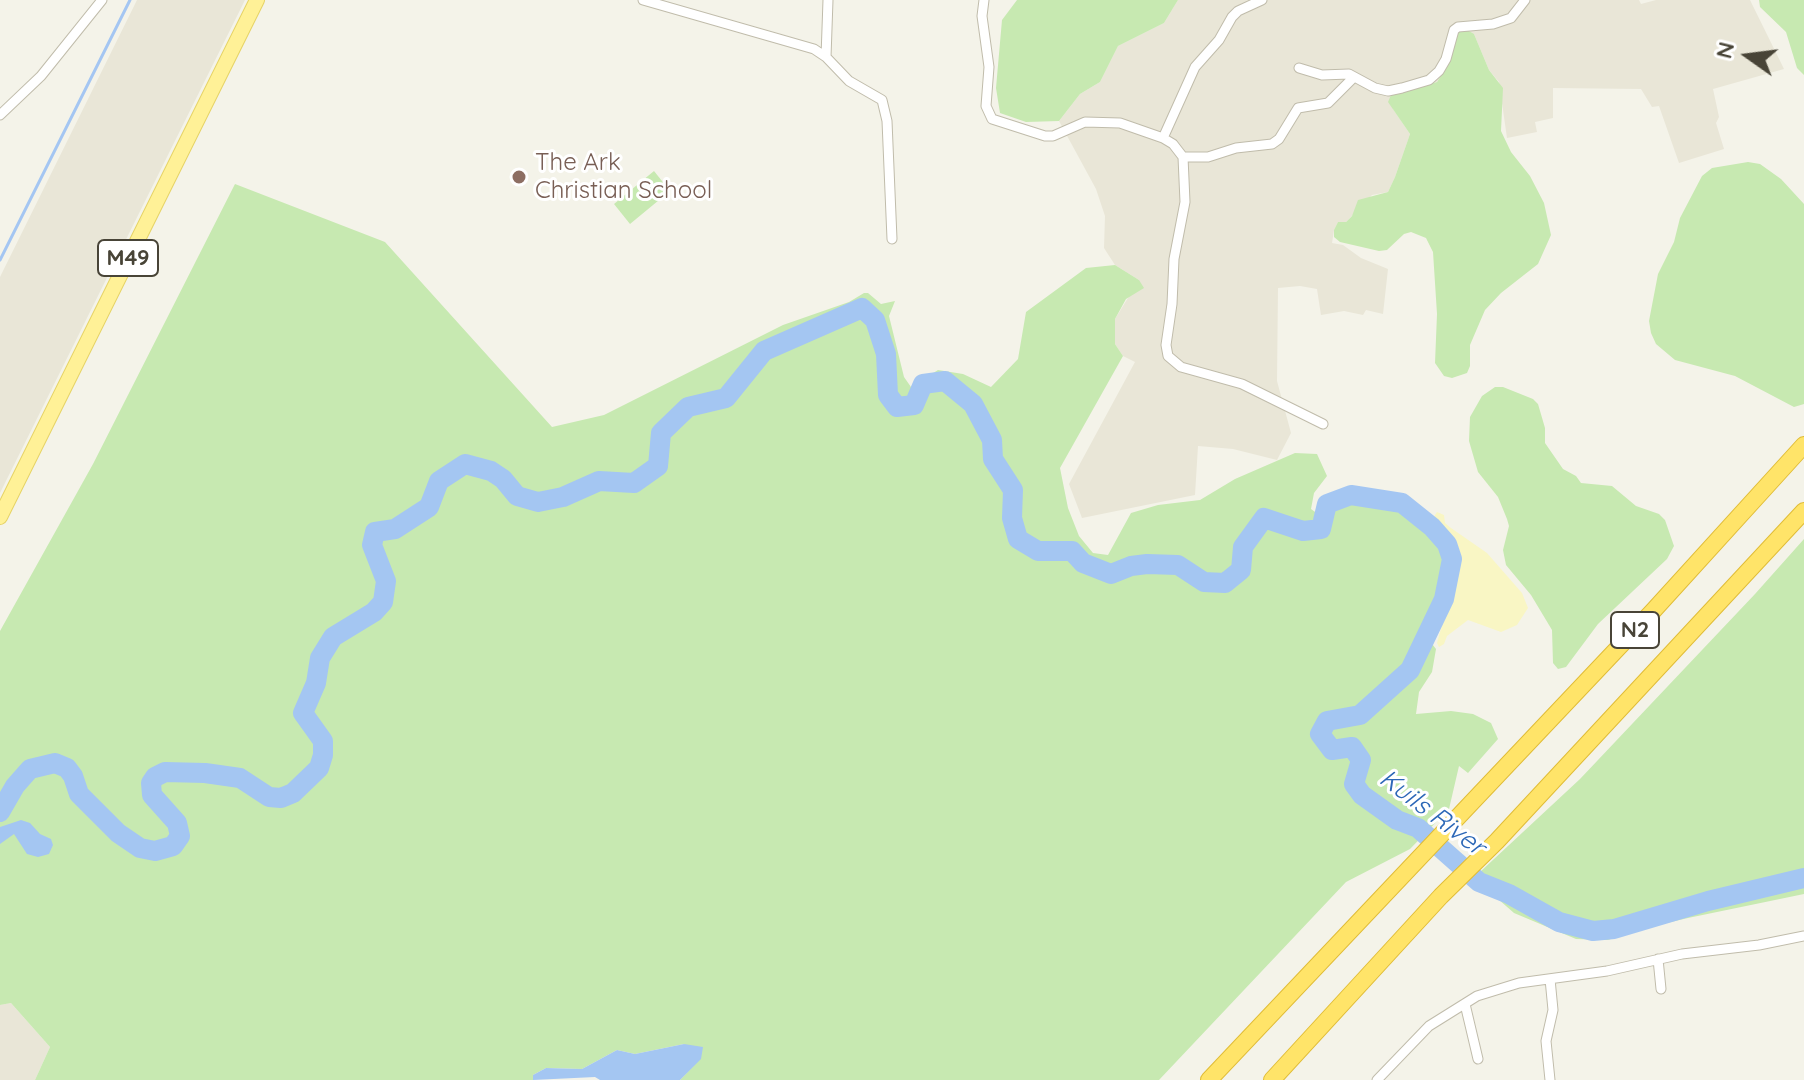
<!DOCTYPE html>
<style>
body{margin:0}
#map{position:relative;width:1804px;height:1080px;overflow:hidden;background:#f4f3e9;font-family:Quicksand,sans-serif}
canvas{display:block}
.north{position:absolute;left:1708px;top:16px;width:80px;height:80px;-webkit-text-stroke:6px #fff;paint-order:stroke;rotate:284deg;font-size:22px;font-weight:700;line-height:32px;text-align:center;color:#484437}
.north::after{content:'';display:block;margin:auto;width:28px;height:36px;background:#484437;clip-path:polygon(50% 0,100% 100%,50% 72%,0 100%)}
</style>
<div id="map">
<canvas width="1804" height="1080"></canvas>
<div class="north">N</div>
</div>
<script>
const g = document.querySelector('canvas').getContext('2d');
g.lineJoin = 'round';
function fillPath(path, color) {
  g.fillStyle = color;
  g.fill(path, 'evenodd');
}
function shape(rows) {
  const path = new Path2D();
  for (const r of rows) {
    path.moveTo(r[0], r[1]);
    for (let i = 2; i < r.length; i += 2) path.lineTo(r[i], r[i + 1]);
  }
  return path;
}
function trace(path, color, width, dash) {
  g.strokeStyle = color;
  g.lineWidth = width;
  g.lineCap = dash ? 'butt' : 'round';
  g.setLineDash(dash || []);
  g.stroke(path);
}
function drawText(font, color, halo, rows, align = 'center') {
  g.font = font + ' Quicksand,sans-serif';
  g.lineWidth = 6;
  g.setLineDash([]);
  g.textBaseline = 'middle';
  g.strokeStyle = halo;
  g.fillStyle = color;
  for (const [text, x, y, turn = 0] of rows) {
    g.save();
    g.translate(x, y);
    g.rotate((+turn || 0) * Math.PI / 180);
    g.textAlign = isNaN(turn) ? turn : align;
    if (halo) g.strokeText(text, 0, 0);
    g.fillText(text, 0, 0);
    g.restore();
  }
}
fillPath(shape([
 [137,0,245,0,0,493,0,277],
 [1178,0,1639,0,1641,4,1656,0,1750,0,1784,69,1713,89,1719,117,1716,123,1724,149,1679,163,1659,106,1652,107,1641,89,1553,88,1553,118,1535,122,1537,132,1507,138,1499,82,1489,70,1474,34,1437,82,1391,95,1393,109,1410,134,1395,177,1388,192,1372,195,1346,222,1338,222,1334,230,1332,243,1343,245,1361,258,1388,269,1383,314,1366,310,1363,315,1344,311,1321,315,1317,289,1300,286,1278,288,1277,381,1291,433,1277,460,1233,449,1198,446,1195,495,1082,518,1069,484,1135,362,1123,356,1115,344,1115,319,1139,280,1115,265,1104,248,1105,216,1096,189,1059,121,1080,94,1100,82,1118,46,1164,23],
 [11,1003,50,1047,35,1080,0,1080,0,1005]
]), '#e9e6d7');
fillPath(shape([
 [1017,0,1178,0,1164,23,1118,46,1100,82,1080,94,1059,121,1026,122,1000,113,996,88,1002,20],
 [1759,0,1804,0,1804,75,1797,68,1786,32,1760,7],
 [1467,30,1474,34,1489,70,1503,88,1501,131,1511,152,1530,176,1544,203,1551,235,1538,264,1501,293,1485,310,1470,345,1470,366,1467,373,1452,378,1444,376,1435,363,1437,314,1433,252,1426,238,1411,232,1404,234,1387,250,1379,251,1340,242,1334,237,1334,230,1338,222,1346,222,1352,216,1358,200,1388,192,1395,177,1410,134,1388,102,1391,95,1437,82,1446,68,1454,37,1459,31],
 [1748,162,1760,164,1781,179,1804,204,1804,404,1794,407,1735,376,1675,360,1656,344,1651,333,1649,321,1658,274,1674,242,1680,218,1702,176,1712,168],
 [654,171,670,191,630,224,614,204],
 [235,184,385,242,552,427,604,415,783,325,849,302,864,293,868,293,881,304,895,301,889,316,904,377,911,387,938,370,963,374,991,387,1018,359,1026,312,1086,268,1115,265,1139,280,1144,288,1126,299,1115,319,1115,344,1123,356,1060,468,1068,508,1079,536,1093,553,1108,555,1131,513,1158,505,1200,500,1235,479,1295,453,1317,454,1327,476,1314,493,1311,509,1322,517,1327,504,1351,495,1384,498,1402,503,1416,512,1447,544,1452,559,1449,577,1444,599,1426,636,1436,649,1432,672,1419,692,1416,714,1451,711,1473,714,1491,723,1498,739,1468,773,1459,766,1449,809,1410,849,1346,882,1159,1080,680,1080,700,1059,684,1044,635,1054,617,1050,582,1069,546,1068,533,1075,533,1080,35,1080,50,1047,11,1003,0,1005,0,631,93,464],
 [1495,387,1503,387,1533,399,1538,404,1545,428,1545,443,1563,469,1576,476,1581,483,1612,486,1636,506,1659,514,1665,520,1674,546,1667,559,1598,624,1566,667,1558,669,1553,663,1552,630,1531,595,1506,565,1503,550,1509,526,1507,519,1498,497,1478,472,1469,441,1470,417,1482,396],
 [1804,539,1804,894,1688,918,1641,929,1608,940,1576,939,1514,913,1490,892,1480,872,1580,779,1755,594]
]), '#c7e9b1');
fillPath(shape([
 [1437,512,1444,515,1445,523,1451,528,1487,553,1522,593,1528,608,1517,625,1501,632,1468,620,1447,636,1444,644,1439,647,1437,643,1459,564,1456,545,1433,518]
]), '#f9f6c4');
fillPath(shape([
 [21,820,30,823,40,834,51,839,53,845,49,854,38,857,27,854,14,834,0,844,0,827],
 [684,1044,703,1047,701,1059,680,1080,600,1080,595,1077,533,1080,533,1075,546,1068,582,1069,617,1050,635,1054]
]), '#a4c6f2');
trace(shape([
 [0,260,130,0]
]), '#a4c6f2', 3);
trace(shape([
 [0,812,15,786,30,769,55,763,67,768,73,776,79,794,118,833,140,848,155,851,173,846,180,836,177,823,152,795,151,783,155,777,165,772,205,773,240,778,269,797,281,798,293,793,319,768,323,755,323,741,303,713,316,683,320,658,333,637,374,612,383,602,386,581,372,545,375,532,395,529,429,507,439,481,465,464,491,471,503,479,517,496,538,502,563,497,599,481,634,483,658,466,661,433,688,407,726,398,764,351,862,308,875,320,886,354,888,395,897,407,914,405,923,384,945,381,973,404,992,440,993,459,1013,490,1012,518,1018,539,1038,551,1072,551,1083,563,1111,574,1131,566,1147,564,1178,565,1204,582,1225,583,1241,570,1243,547,1264,518,1303,531,1321,529,1327,504,1351,495,1402,503,1432,527,1447,544,1452,559,1444,599,1410,670,1360,715,1327,721,1320,734,1332,750,1352,747,1361,760,1354,784,1362,795,1397,820,1418,828,1479,882,1509,894,1559,922,1593,931,1614,929,1708,901,1804,878]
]), '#a4c6f2', 20);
const minor = shape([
 [643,0,814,49,826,57,849,81,882,100,887,121,892,239],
 [984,0,982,16,989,67,986,106,992,119,1045,136,1053,136,1085,122,1120,123,1163,138,1173,144,1183,157,1185,202,1174,259,1172,304,1166,345,1168,356,1181,367,1242,384,1323,424],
 [826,57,828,0],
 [1299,68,1322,75,1349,74,1375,88,1388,91,1402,88,1429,80,1439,71,1446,59,1454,30,1458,27,1493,24,1511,18,1525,0],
 [0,115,41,76,102,0],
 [1163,138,1195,67,1219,40,1232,17,1238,11,1262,0],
 [1183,157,1208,157,1236,148,1272,144,1279,139,1298,108,1328,103,1354,77],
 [1658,959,1661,989],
 [1550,979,1553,1010,1546,1041,1550,1080],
 [1465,1004,1478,1059],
 [1377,1080,1429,1026,1477,996,1519,983,1607,971,1682,954,1759,945,1804,936]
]);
const primary = shape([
 [0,517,257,0]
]);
const motorway = shape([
 [1209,1080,1653,611,1804,445],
 [1272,1080,1441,896,1497,841,1804,511]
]);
trace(minor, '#c0bcab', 11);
trace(primary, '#e6d365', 16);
trace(motorway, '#e0bc37', 18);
trace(minor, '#fff', 9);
trace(primary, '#fff197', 14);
trace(motorway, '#ffe469', 16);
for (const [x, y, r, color] of [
 [519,177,8,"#8d6e63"]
]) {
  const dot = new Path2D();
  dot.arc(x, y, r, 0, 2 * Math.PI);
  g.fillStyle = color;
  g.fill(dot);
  trace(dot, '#fff', 3);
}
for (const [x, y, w] of [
 [128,258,60],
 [1635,630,48]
]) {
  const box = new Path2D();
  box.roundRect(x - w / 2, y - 18, w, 36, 6);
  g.fillStyle = '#fff';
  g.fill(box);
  trace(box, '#484437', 2);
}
drawText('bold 22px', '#484437', null, [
 ["M49",128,258],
 ["N2",1635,630]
]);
drawText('24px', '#785e54', '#fff', [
 ["The Ark",535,163],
 ["Christian School",535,191]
], 'left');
drawText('italic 26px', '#2d68b7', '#fff', [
 ["Kuils River",1432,813,37]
]);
</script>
